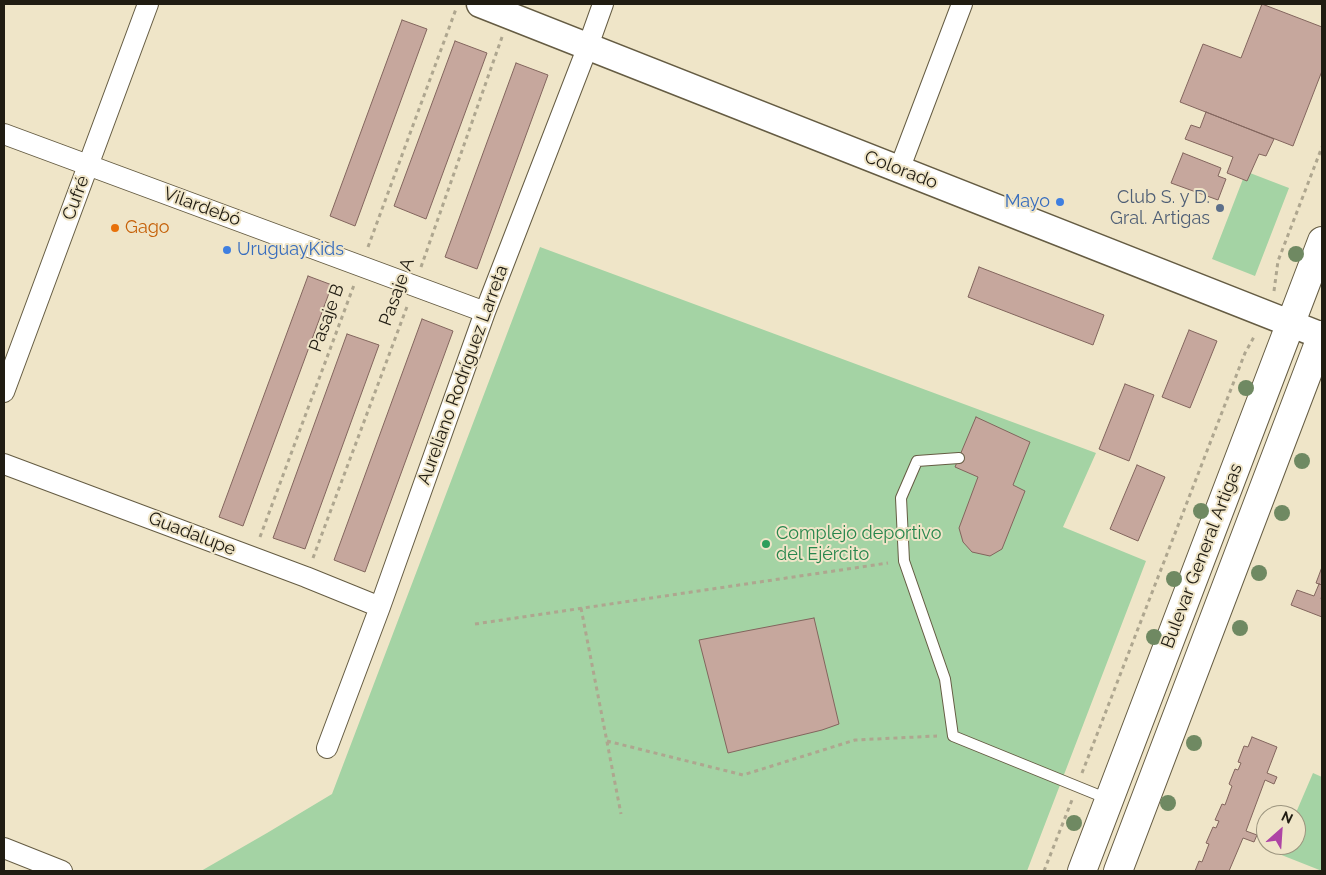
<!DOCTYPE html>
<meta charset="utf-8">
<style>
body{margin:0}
#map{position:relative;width:1326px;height:875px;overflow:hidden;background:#efe5c8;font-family:Raleway,sans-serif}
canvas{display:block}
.frame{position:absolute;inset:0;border:5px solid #201c12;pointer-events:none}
.north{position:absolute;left:1256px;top:805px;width:50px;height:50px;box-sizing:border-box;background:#efe5c8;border:1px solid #9c957f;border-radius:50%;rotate:26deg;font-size:14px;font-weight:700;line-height:20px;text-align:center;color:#201c12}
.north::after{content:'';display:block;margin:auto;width:18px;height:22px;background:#ae44a5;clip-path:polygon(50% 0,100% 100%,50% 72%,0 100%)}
</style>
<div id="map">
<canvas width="1326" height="875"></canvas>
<div class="frame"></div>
<div class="north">N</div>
</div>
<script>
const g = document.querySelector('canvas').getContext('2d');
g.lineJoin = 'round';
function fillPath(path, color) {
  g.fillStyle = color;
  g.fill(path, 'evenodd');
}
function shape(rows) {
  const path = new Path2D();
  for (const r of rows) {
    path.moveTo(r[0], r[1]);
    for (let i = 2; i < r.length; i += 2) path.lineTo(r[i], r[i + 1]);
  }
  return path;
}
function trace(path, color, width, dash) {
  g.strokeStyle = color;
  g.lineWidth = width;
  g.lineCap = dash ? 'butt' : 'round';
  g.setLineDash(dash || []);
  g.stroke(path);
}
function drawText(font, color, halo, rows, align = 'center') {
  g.font = font + ' Raleway,sans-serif';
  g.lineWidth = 4;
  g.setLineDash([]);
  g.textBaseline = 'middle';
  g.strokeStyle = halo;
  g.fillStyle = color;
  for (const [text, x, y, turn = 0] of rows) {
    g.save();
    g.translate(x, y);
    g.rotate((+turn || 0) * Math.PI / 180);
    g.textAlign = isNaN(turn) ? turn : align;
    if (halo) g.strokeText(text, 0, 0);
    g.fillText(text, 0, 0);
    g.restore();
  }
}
fillPath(shape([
 [1250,173,1289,188,1255,276,1212,259,1243,179,1247,181],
 [540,247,1096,453,1063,527,1146,561,1027,871,201,871,267,833,332,794],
 [1313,773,1322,777,1322,871,1279,854,1283,845,1296,845,1295,815]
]), '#a4d3a4');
const building = shape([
 [1262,4,1322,27,1322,71,1293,146,1180,102,1203,44,1241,58,1262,4],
 [402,20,427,29,355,226,330,216,402,20],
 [455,41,487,53,426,219,394,206,455,41],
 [516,63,548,75,477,269,445,257,516,63],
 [1206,112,1274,139,1266,156,1259,154,1247,181,1227,173,1233,157,1185,139,1191,125,1200,128,1206,112],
 [1183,153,1221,168,1218,176,1226,179,1218,200,1171,183,1183,153],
 [979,267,1104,315,1093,345,968,297,979,267],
 [308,276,332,285,243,526,219,517,308,276],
 [422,319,453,331,365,572,334,560,422,319],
 [1189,330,1217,341,1190,408,1162,397,1189,330],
 [347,334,379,345,305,549,273,538,347,334],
 [1125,384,1154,395,1129,461,1099,449,1125,384],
 [976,417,1030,442,1013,485,1025,491,1002,549,990,556,972,552,963,542,959,528,978,477,955,467,976,417],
 [1137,465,1165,477,1138,541,1110,529,1137,465],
 [1322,567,1322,585,1316,583,1322,567],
 [1319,584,1322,585,1322,595,1321,599,1322,600,1322,617,1291,605,1297,590,1314,596,1319,584],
 [814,618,839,724,822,730,728,753,699,640,814,618],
 [1252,737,1277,747,1267,773,1277,777,1274,784,1265,780,1246,831,1257,835,1254,842,1243,838,1229,871,1195,871,1199,861,1202,862,1209,844,1206,843,1213,827,1216,828,1219,821,1215,820,1222,804,1225,805,1232,786,1229,784,1235,769,1238,770,1241,763,1238,762,1244,746,1248,747,1252,737]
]);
fillPath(building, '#c6a79d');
trace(building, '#82655d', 1);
const service = shape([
 [959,458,917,461,901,498,904,561,945,679,953,736,1108,799]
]);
const minor = shape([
 [4,134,485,312],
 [899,170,962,4],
 [4,392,148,4],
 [4,464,306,577,380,607],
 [327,748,380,607,485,312,588,46,603,4],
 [4,848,62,871]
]);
const tertiary = shape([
 [480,4,1322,336]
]);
const secondary = shape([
 [1082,871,1322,241],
 [1118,871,1322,335]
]);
trace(service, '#655c43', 12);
trace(minor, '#655c43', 22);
trace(tertiary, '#655c43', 29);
trace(secondary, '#655c43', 30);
trace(shape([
 [368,247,456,9],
 [421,267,502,37],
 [1274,291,1278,261,1322,147],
 [260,537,354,285],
 [313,558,408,304],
 [581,608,621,814],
 [475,624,888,563],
 [607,741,743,775,855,740,937,736],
 [1082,773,1245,353,1255,335],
 [1044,871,1072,800]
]), '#aea68f', 3, [4, 4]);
trace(service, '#fff', 10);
trace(minor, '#fff', 20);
trace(tertiary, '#fff', 26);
trace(secondary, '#fff', 28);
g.fillStyle = '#6f8962';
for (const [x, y] of [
 [1296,254],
 [1246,388],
 [1302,461],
 [1201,511],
 [1282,513],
 [1259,573],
 [1174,579],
 [1240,628],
 [1154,637],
 [1194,743],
 [1168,803],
 [1074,823]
]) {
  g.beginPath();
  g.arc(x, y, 8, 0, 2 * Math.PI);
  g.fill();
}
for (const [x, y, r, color] of [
 [1060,202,5,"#3f7fe0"],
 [1220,208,5,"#5c6f8a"],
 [115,228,5,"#e8710a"],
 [227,250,5,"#3f7fe0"],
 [766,544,5,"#2e9e5b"]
]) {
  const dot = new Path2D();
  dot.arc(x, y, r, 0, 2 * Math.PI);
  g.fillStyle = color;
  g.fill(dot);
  trace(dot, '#efe5c8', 2);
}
drawText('18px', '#201c12', '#efe5c8', [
 ["Colorado",901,170,21],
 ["Cufré",76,198,-70],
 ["Vilardebó",202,207,20],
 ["Pasaje A",397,292,-70],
 ["Pasaje B",327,318,-70],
 ["Aureliano Rodríguez Larreta",463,375,-70],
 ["Guadalupe",192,534,21],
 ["Bulevar General Artigas",1202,556,-69]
]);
drawText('18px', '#4e5e75', '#efe5c8', [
 ["Club S. y D.",1210,198],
 ["Gral. Artigas",1210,219]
], 'right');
drawText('18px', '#366cbe', '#efe5c8', [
 ["Mayo",1050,202],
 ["UruguayKids",237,250,"left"]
], 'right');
drawText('18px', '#c56008', '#efe5c8', [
 ["Gago",125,228]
], 'left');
drawText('18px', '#27864d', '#efe5c8', [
 ["Complejo deportivo",776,534],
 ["del Ejército",776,555]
], 'left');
</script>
